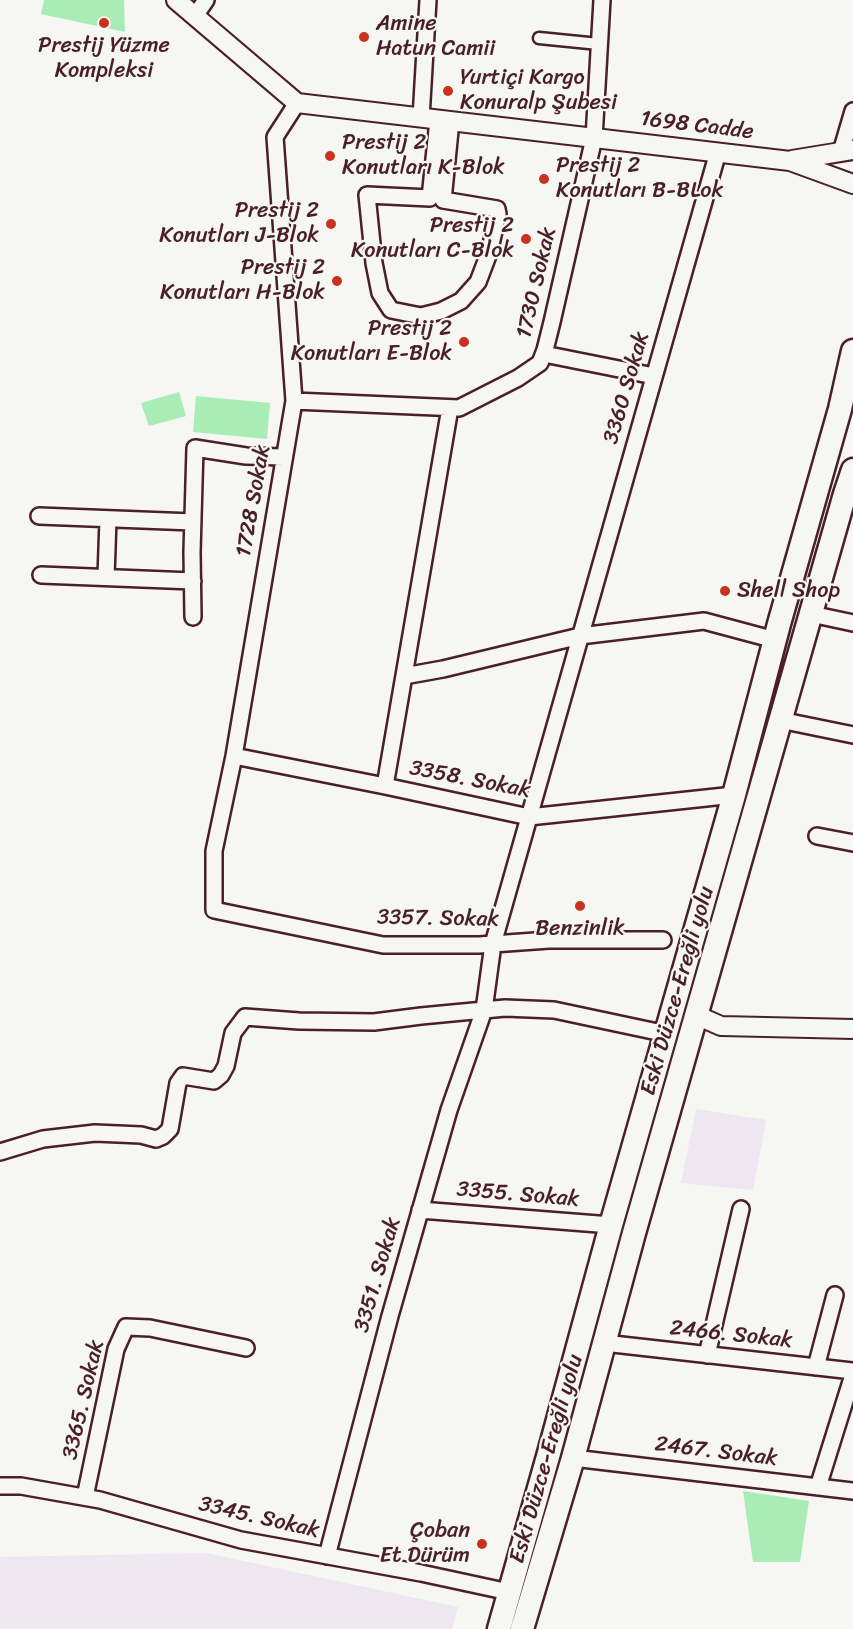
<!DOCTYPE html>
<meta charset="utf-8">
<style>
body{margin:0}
canvas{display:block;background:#f6f6f2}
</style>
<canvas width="853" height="1629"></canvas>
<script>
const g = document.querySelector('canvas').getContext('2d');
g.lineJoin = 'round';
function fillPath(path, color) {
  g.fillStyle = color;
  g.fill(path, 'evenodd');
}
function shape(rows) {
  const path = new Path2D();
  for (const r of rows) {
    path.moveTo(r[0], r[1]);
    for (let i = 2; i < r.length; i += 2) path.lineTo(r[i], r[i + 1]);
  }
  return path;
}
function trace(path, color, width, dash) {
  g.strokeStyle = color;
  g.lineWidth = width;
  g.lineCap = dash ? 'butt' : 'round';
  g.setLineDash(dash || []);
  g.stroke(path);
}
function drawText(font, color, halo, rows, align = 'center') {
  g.font = font + ' Sriracha,sans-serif';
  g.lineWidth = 4.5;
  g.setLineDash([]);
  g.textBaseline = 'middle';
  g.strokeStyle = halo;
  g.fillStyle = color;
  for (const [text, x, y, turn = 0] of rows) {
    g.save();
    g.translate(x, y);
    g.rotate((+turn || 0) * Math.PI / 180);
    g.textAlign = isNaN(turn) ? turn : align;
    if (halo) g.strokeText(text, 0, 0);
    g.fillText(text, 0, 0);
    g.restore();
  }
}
fillPath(shape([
 [696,1109,766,1120,753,1190,681,1183],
 [206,1553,458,1607,452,1629,0,1629,0,1557]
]), '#eee6f1');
fillPath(shape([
 [44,0,124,0,125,32,41,14],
 [179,392,186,416,149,426,141,403],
 [196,396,270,403,267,439,193,432],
 [743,1491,809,1501,800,1562,753,1562]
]), '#a9ecb6');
const pedestrian = shape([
 [539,38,599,44]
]);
const minor = shape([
 [195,16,206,0],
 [297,103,275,137,294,401,234,756,214,851,214,910,383,945,479,945,549,940,663,940],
 [421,118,428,0],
 [438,120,430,198,367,195,374,263,380,293,391,310,421,316,441,311,461,301,478,282,489,253,498,214,497,209,443,200,451,121],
 [841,152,853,111],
 [544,354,654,376],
 [294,401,459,408,518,378,540,363,545,350,552,322,594,138,602,0],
 [39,516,193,522],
 [41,575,193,581],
 [106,577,108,519],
 [811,614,853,623],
 [193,617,192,552,195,448,246,456,284,457],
 [404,676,443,669,580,636,704,621,775,640],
 [780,720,853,735],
 [234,756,385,786,529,817,734,795],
 [385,786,450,408],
 [817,836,853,843],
 [0,1152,43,1139,95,1133,141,1135,156,1139,163,1136,170,1129,178,1083,183,1076,214,1081,221,1075,226,1066,233,1033,245,1017,299,1021,374,1022,421,1016,505,1008,554,1010,667,1034],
 [420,1210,611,1225],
 [604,1343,853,1371],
 [707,1355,741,1209],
 [816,1367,835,1295],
 [573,1458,853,1491],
 [0,1486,21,1486,100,1500,241,1540,421,1573,509,1592],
 [818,1487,853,1375],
 [85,1497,116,1349,126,1327,150,1328,246,1348],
 [327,1556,390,1316,449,1110,484,1010,493,944,718,152]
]);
const tertiary = shape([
 [176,0,297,103,790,161,853,184],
 [792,160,853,150],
 [696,1015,721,1026,853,1029]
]);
const primary = shape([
 [499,1629,549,1453,611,1225,734,795,779,624,840,409,853,351],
 [522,1629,573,1458,634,1233,845,494,853,470]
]);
trace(pedestrian, '#4a1f2b', 15);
trace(minor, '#4a1f2b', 20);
trace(tertiary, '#4a1f2b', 22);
trace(primary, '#4a1f2b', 27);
trace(pedestrian, '#f6f6f2', 10);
trace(minor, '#f6f6f2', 15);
trace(tertiary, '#f6f6f2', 18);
trace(primary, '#f6f6f2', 22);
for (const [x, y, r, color] of [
 [104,23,6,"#c8321e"],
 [364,37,6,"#c8321e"],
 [448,91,6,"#c8321e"],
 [330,156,6,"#c8321e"],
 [544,179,6,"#c8321e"],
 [331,224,6,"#c8321e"],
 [526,239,6,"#c8321e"],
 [337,281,6,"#c8321e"],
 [464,342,6,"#c8321e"],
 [725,591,6,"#c8321e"],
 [580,906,6,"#c8321e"],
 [482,1544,6,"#c8321e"]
]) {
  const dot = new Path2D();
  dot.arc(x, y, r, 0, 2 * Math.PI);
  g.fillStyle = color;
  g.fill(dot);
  trace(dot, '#f6f6f2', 2);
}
drawText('22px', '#4a1f2b', '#f6f6f2', [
 ["Amine",376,24],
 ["Hatun Camii",376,49],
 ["Prestij Yüzme",104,46,"center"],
 ["Kompleksi",104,71,"center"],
 ["Yurtiçi Kargo",460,78],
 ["Konuralp Şubesi",460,103],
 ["Prestij 2",342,143],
 ["Konutları K-Blok",342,168],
 ["Prestij 2",556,166],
 ["Konutları B-BLok",556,191],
 ["Prestij 2",319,211,"right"],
 ["Konutları J-Blok",319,236,"right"],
 ["Prestij 2",514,226,"right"],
 ["Konutları C-Blok",514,251,"right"],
 ["Prestij 2",325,268,"right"],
 ["Konutları H-Blok",325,293,"right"],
 ["Prestij 2",452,329,"right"],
 ["Konutları E-Blok",452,354,"right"],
 ["Shell Shop",737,591],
 ["Benzinlik",580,929,"center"],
 ["Çoban",470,1531,"right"],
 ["Et Dürüm",470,1556,"right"]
], 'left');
drawText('22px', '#4a1f2b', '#f6f6f2', [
 ["1698 Cadde",697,126,7],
 ["1730 Sokak",537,283,-77],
 ["3360 Sokak",627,388,-74],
 ["1728 Sokak",254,501,-80],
 ["3358. Sokak",470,780,11],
 ["3357. Sokak",438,919,1],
 ["Eski Düzce-Ereğli yolu",678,991,-74],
 ["3355. Sokak",518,1195,5],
 ["3351. Sokak",378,1275,-74],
 ["2466. Sokak",731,1335,6],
 ["3365. Sokak",84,1400,-77],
 ["2467. Sokak",716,1452,7],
 ["Eski Düzce-Ereğli yolu",547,1459,-74],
 ["3345. Sokak",259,1518,13]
]);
</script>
